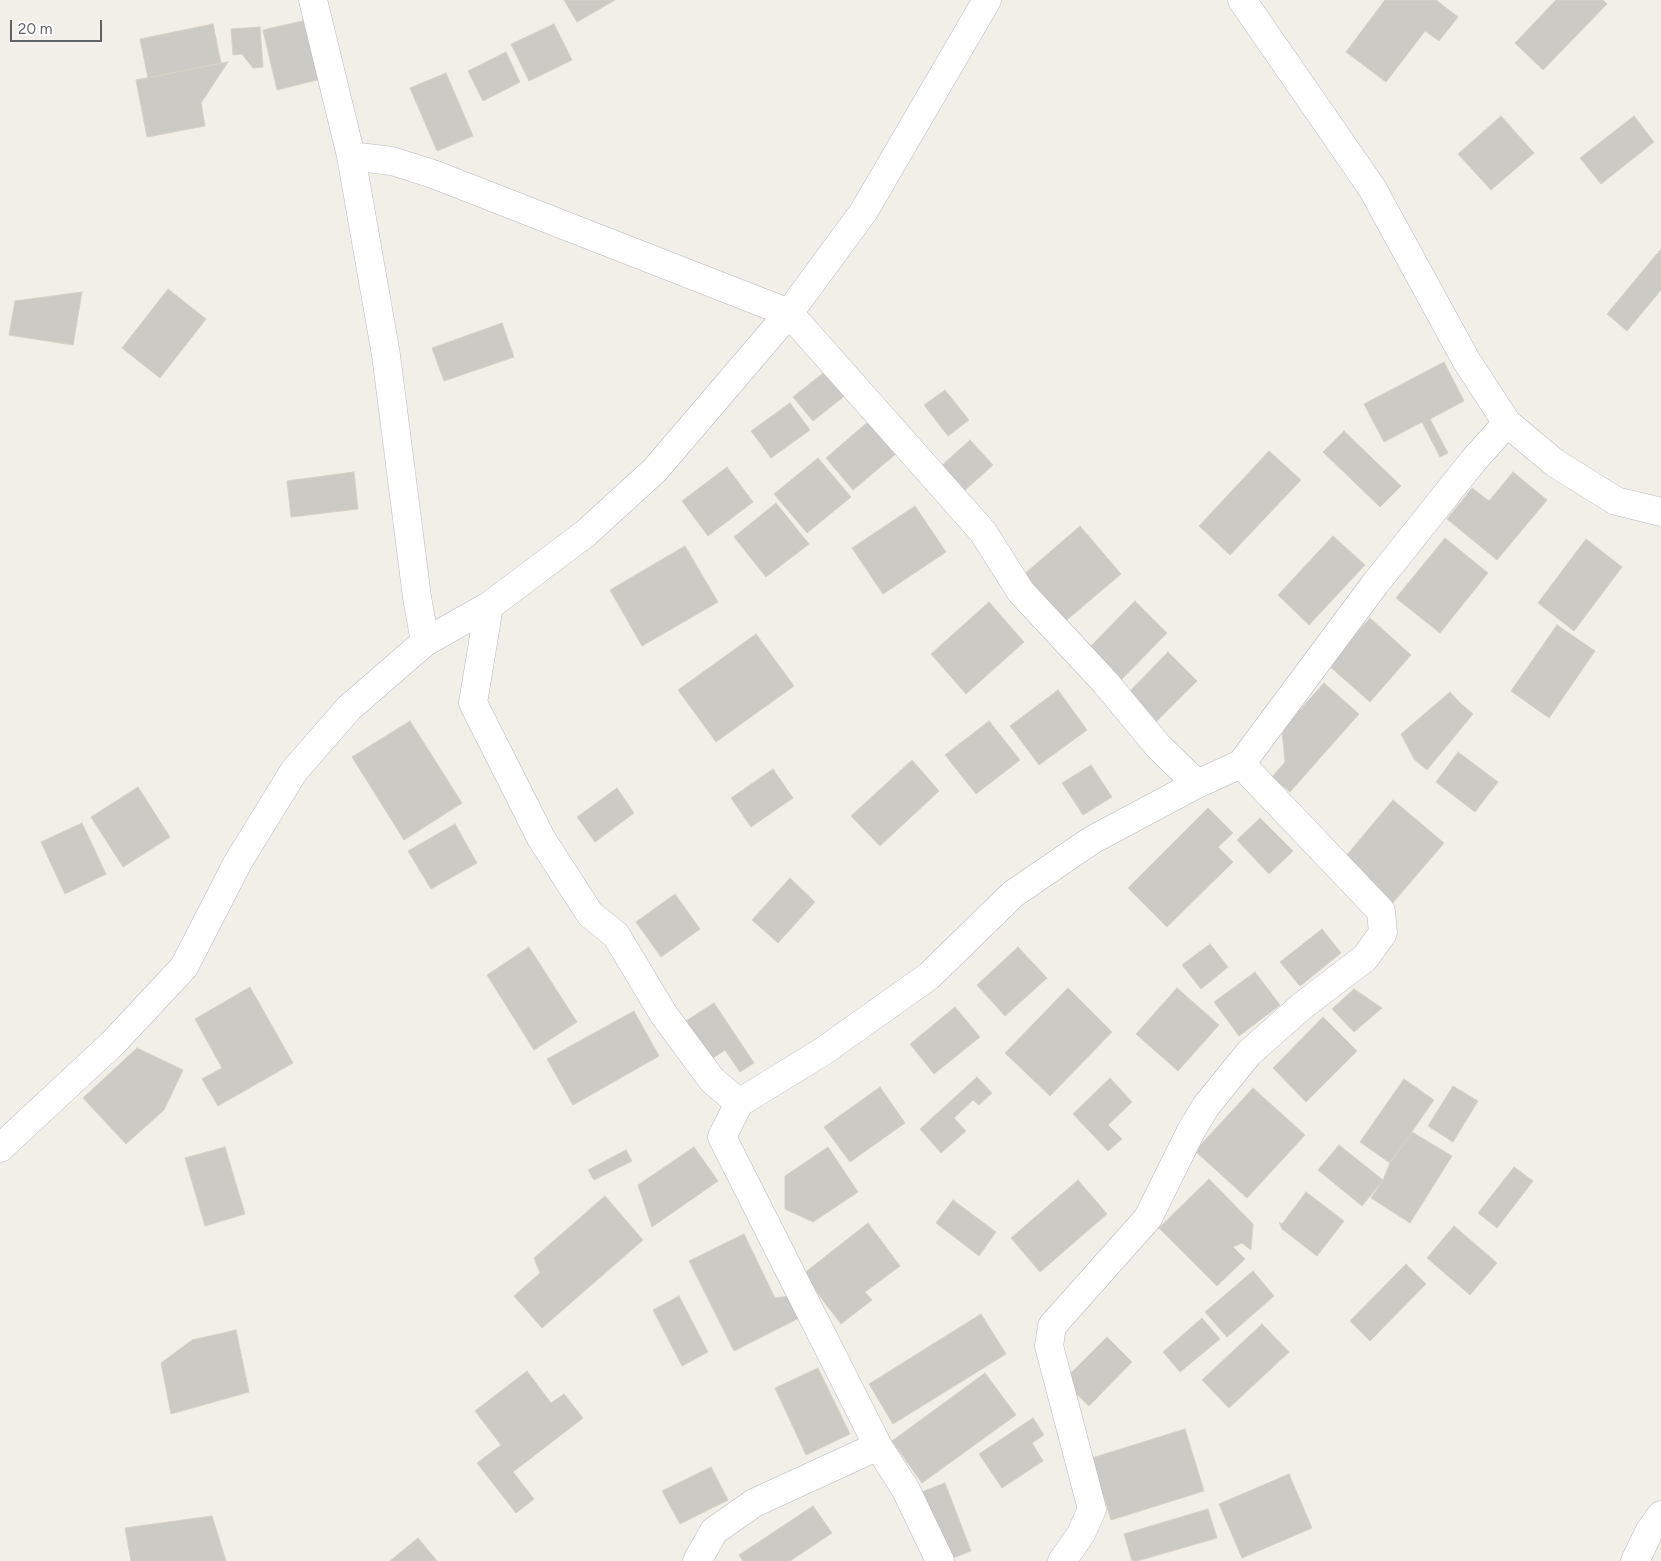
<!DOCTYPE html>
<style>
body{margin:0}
#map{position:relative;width:1661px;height:1561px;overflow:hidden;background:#f1efe8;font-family:Figtree,sans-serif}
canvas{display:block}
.scale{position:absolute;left:10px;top:20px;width:92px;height:22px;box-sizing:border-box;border:2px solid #5f6368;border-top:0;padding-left:6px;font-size:15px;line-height:18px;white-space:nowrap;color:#5f6368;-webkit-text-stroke:4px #fff;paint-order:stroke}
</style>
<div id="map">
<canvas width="1661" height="1561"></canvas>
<div class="scale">20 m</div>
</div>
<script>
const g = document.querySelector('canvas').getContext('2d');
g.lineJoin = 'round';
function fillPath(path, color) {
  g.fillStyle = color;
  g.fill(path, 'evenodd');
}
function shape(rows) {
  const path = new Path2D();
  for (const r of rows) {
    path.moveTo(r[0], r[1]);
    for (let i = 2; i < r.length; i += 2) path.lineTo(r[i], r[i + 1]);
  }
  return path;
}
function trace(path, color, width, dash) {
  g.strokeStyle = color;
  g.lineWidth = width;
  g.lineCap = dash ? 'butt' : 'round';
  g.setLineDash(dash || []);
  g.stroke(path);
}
const building = shape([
 [564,0,615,0,577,22,564,0],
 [1385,0,1436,0,1458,17,1439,41,1425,31,1386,82,1346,52,1385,0],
 [1556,0,1603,0,1607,4,1543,70,1515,43,1556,0],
 [311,19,325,78,277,90,263,30,311,19],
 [213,24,221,63,148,78,140,39,213,24],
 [554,24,572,60,529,81,511,44,554,24],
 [260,27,263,67,253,68,242,54,233,55,231,29,260,27],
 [506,52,520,82,483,101,468,71,506,52],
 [228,62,201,103,205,126,147,137,136,80,228,62],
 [446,73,473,136,437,151,410,88,446,73],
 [1501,116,1534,153,1491,190,1458,154,1501,116],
 [1634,116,1654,142,1601,184,1580,158,1634,116],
 [1661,249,1661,290,1627,331,1607,314,1661,249],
 [168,289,206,319,160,378,122,348,168,289],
 [82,292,73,345,9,335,15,301,82,292],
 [502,323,514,357,444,381,432,348,502,323],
 [1444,362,1464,401,1430,419,1448,453,1440,457,1422,422,1384,442,1364,404,1444,362],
 [827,370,847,394,813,421,793,397,827,370],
 [945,390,969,420,948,436,924,405,945,390],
 [790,403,810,430,771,458,751,431,790,403],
 [869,421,897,453,853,490,826,458,869,421],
 [1344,431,1401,486,1380,507,1323,452,1344,431],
 [970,440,993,465,963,492,940,467,970,440],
 [1269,451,1301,480,1230,555,1199,526,1269,451],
 [818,458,851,497,807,533,774,494,818,458],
 [727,467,753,502,708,536,682,501,727,467],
 [354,472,358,509,291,517,287,481,354,472],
 [1513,472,1547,500,1497,560,1447,519,1472,488,1489,501,1513,472],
 [776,503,809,544,766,577,734,537,776,503],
 [915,506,946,552,883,594,852,548,915,506],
 [1080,526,1121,574,1062,624,1021,577,1080,526],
 [1333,536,1365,565,1309,625,1278,595,1333,536],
 [1445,538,1488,573,1440,633,1396,598,1445,538],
 [1586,539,1622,567,1574,631,1538,603,1586,539],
 [685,546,718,602,642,646,610,590,685,546],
 [1135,601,1167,633,1120,681,1088,649,1135,601],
 [989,602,1024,642,966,694,931,654,989,602],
 [1370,618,1411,655,1370,702,1328,665,1370,618],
 [1557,625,1595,651,1549,718,1511,691,1557,625],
 [756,634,794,686,716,742,678,690,756,634],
 [1168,652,1197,681,1156,722,1128,693,1168,652],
 [1324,683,1359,714,1290,792,1272,777,1285,762,1282,730,1324,683],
 [1058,690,1087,730,1039,765,1010,726,1058,690],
 [1450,692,1460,703,1473,714,1427,770,1414,759,1401,734,1450,692],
 [410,721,462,803,404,840,352,757,410,721],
 [989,721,1020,760,976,794,945,755,989,721],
 [1458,752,1498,782,1475,812,1436,782,1458,752],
 [912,760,939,791,880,846,851,816,912,760],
 [1091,765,1112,797,1083,815,1062,783,1091,765],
 [773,769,793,798,751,827,731,798,773,769],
 [138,787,170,837,123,867,91,817,138,787],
 [617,788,634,813,595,842,577,817,617,788],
 [1393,800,1444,843,1391,905,1341,862,1393,800],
 [1208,808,1233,833,1218,847,1233,862,1167,927,1128,888,1208,808],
 [1260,818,1293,851,1269,874,1237,840,1260,818],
 [82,823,106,874,65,894,41,842,82,823],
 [455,824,477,863,431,889,408,851,455,824],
 [790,878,815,902,778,943,752,920,790,878],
 [675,894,700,929,661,957,636,922,675,894],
 [1322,929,1341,953,1300,986,1280,962,1322,929],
 [1210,944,1228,967,1201,989,1182,965,1210,944],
 [529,947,577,1022,534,1050,487,975,529,947],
 [1018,947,1047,978,1005,1016,977,985,1018,947],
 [1255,972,1280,1005,1239,1036,1214,1002,1255,972],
 [250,987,293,1063,218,1106,202,1079,222,1068,195,1019,250,987],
 [1068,988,1112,1032,1050,1096,1005,1053,1068,988],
 [1177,988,1219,1025,1178,1071,1136,1034,1177,988],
 [1354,989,1382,1008,1354,1032,1332,1009,1354,989],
 [714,1003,754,1063,740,1072,725,1050,704,1064,678,1026,714,1003],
 [955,1007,980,1037,934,1074,910,1044,955,1007],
 [634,1011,659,1056,573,1105,547,1059,634,1011],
 [1323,1017,1357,1051,1306,1102,1273,1068,1323,1017],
 [137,1048,183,1070,164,1110,126,1144,83,1098,137,1048],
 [977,1077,992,1093,979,1105,973,1100,954,1118,966,1131,941,1153,920,1129,977,1077],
 [1110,1078,1132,1102,1108,1125,1122,1139,1108,1151,1073,1114,1110,1078],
 [1404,1079,1434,1100,1390,1163,1360,1142,1404,1079],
 [1453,1086,1478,1101,1453,1142,1428,1126,1453,1086],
 [880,1087,905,1123,850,1162,824,1127,880,1087],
 [1253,1088,1305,1135,1247,1198,1195,1151,1253,1088],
 [1412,1132,1452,1156,1410,1223,1371,1198,1383,1180,1390,1163,1412,1132],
 [1339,1145,1383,1180,1362,1206,1318,1170,1339,1145],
 [225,1147,245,1214,205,1226,185,1158,225,1147],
 [694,1147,718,1181,652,1227,638,1185,694,1147],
 [828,1147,858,1192,813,1222,785,1209,785,1176,828,1147],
 [626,1150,632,1161,594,1180,588,1170,626,1150],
 [1514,1167,1533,1181,1497,1228,1478,1213,1514,1167],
 [1209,1179,1253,1224,1251,1250,1242,1243,1233,1247,1245,1259,1217,1286,1159,1228,1209,1179],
 [1078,1180,1107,1214,1040,1272,1011,1238,1078,1180],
 [1306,1192,1344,1221,1317,1256,1282,1229,1279,1222,1282,1224,1306,1192],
 [605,1196,643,1240,542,1328,514,1296,540,1273,534,1258,605,1196],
 [953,1200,996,1232,979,1256,936,1223,953,1200],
 [868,1223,900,1266,865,1292,872,1300,841,1324,803,1274,868,1223],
 [1454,1226,1497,1263,1470,1295,1427,1258,1454,1226],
 [744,1234,775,1298,789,1296,799,1318,734,1351,689,1261,744,1234],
 [1406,1264,1426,1284,1370,1341,1350,1321,1406,1264],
 [1253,1271,1274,1296,1227,1337,1205,1312,1253,1271],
 [679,1296,708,1352,682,1366,653,1310,679,1296],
 [981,1314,1006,1354,893,1424,869,1384,981,1314],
 [1202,1318,1220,1339,1180,1372,1163,1352,1202,1318],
 [1262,1324,1289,1352,1229,1408,1202,1380,1262,1324],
 [236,1330,249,1392,171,1414,161,1363,192,1340,236,1330],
 [1107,1337,1132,1362,1089,1406,1063,1381,1107,1337],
 [818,1368,850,1434,806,1455,775,1388,818,1368],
 [527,1371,551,1403,564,1394,583,1418,513,1472,534,1499,516,1513,477,1463,501,1445,475,1411,527,1371],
 [985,1373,1016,1415,922,1483,892,1441,985,1373],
 [1033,1418,1044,1435,1032,1443,1043,1461,1002,1488,979,1454,1033,1418],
 [1185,1429,1204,1491,1111,1520,1092,1458,1185,1429],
 [711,1467,728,1500,680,1524,662,1491,711,1467],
 [1289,1474,1312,1528,1242,1558,1219,1504,1289,1474],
 [945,1483,971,1551,945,1561,919,1493,945,1483],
 [813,1506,832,1533,790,1561,743,1561,739,1555,813,1506],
 [1208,1509,1217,1538,1137,1561,1132,1561,1124,1534,1208,1509],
 [212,1516,226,1561,131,1561,125,1528,212,1516],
 [418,1538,437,1561,390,1561,418,1538]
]);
fillPath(building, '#cccac5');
trace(building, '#d6d1c6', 1);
const street = shape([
 [313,0,351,156,386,355,417,597,425,642],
 [1242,0,1372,188,1466,360,1507,423,1555,463,1616,501,1661,512],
 [351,156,392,161,433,174,789,313,983,532,1021,592,1105,682,1158,746,1197,784],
 [489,606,473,703,541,838,590,914,616,935,664,1015,712,1080,739,1103],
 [878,1446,906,1490,940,1561],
 [697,1561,714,1531,754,1503,878,1446,722,1137,739,1103,822,1052,929,976,1013,894,1092,840,1197,784,1241,764,1375,584,1473,461,1507,423],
 [1062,1561,1081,1534,1092,1509,1049,1346,1052,1326,1148,1218,1191,1131,1206,1106,1249,1053,1302,1006,1365,958,1383,933,1381,911,1241,764],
 [1635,1561,1649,1532,1661,1515]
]);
const secondary = shape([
 [0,1148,113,1043,184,967,238,862,294,771,349,708,425,642,489,606,586,533,655,470,789,313,864,211,987,0]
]);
trace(street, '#b5b8bc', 29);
trace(secondary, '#b6babf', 29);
trace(street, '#fff', 28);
trace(secondary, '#fff', 28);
</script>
